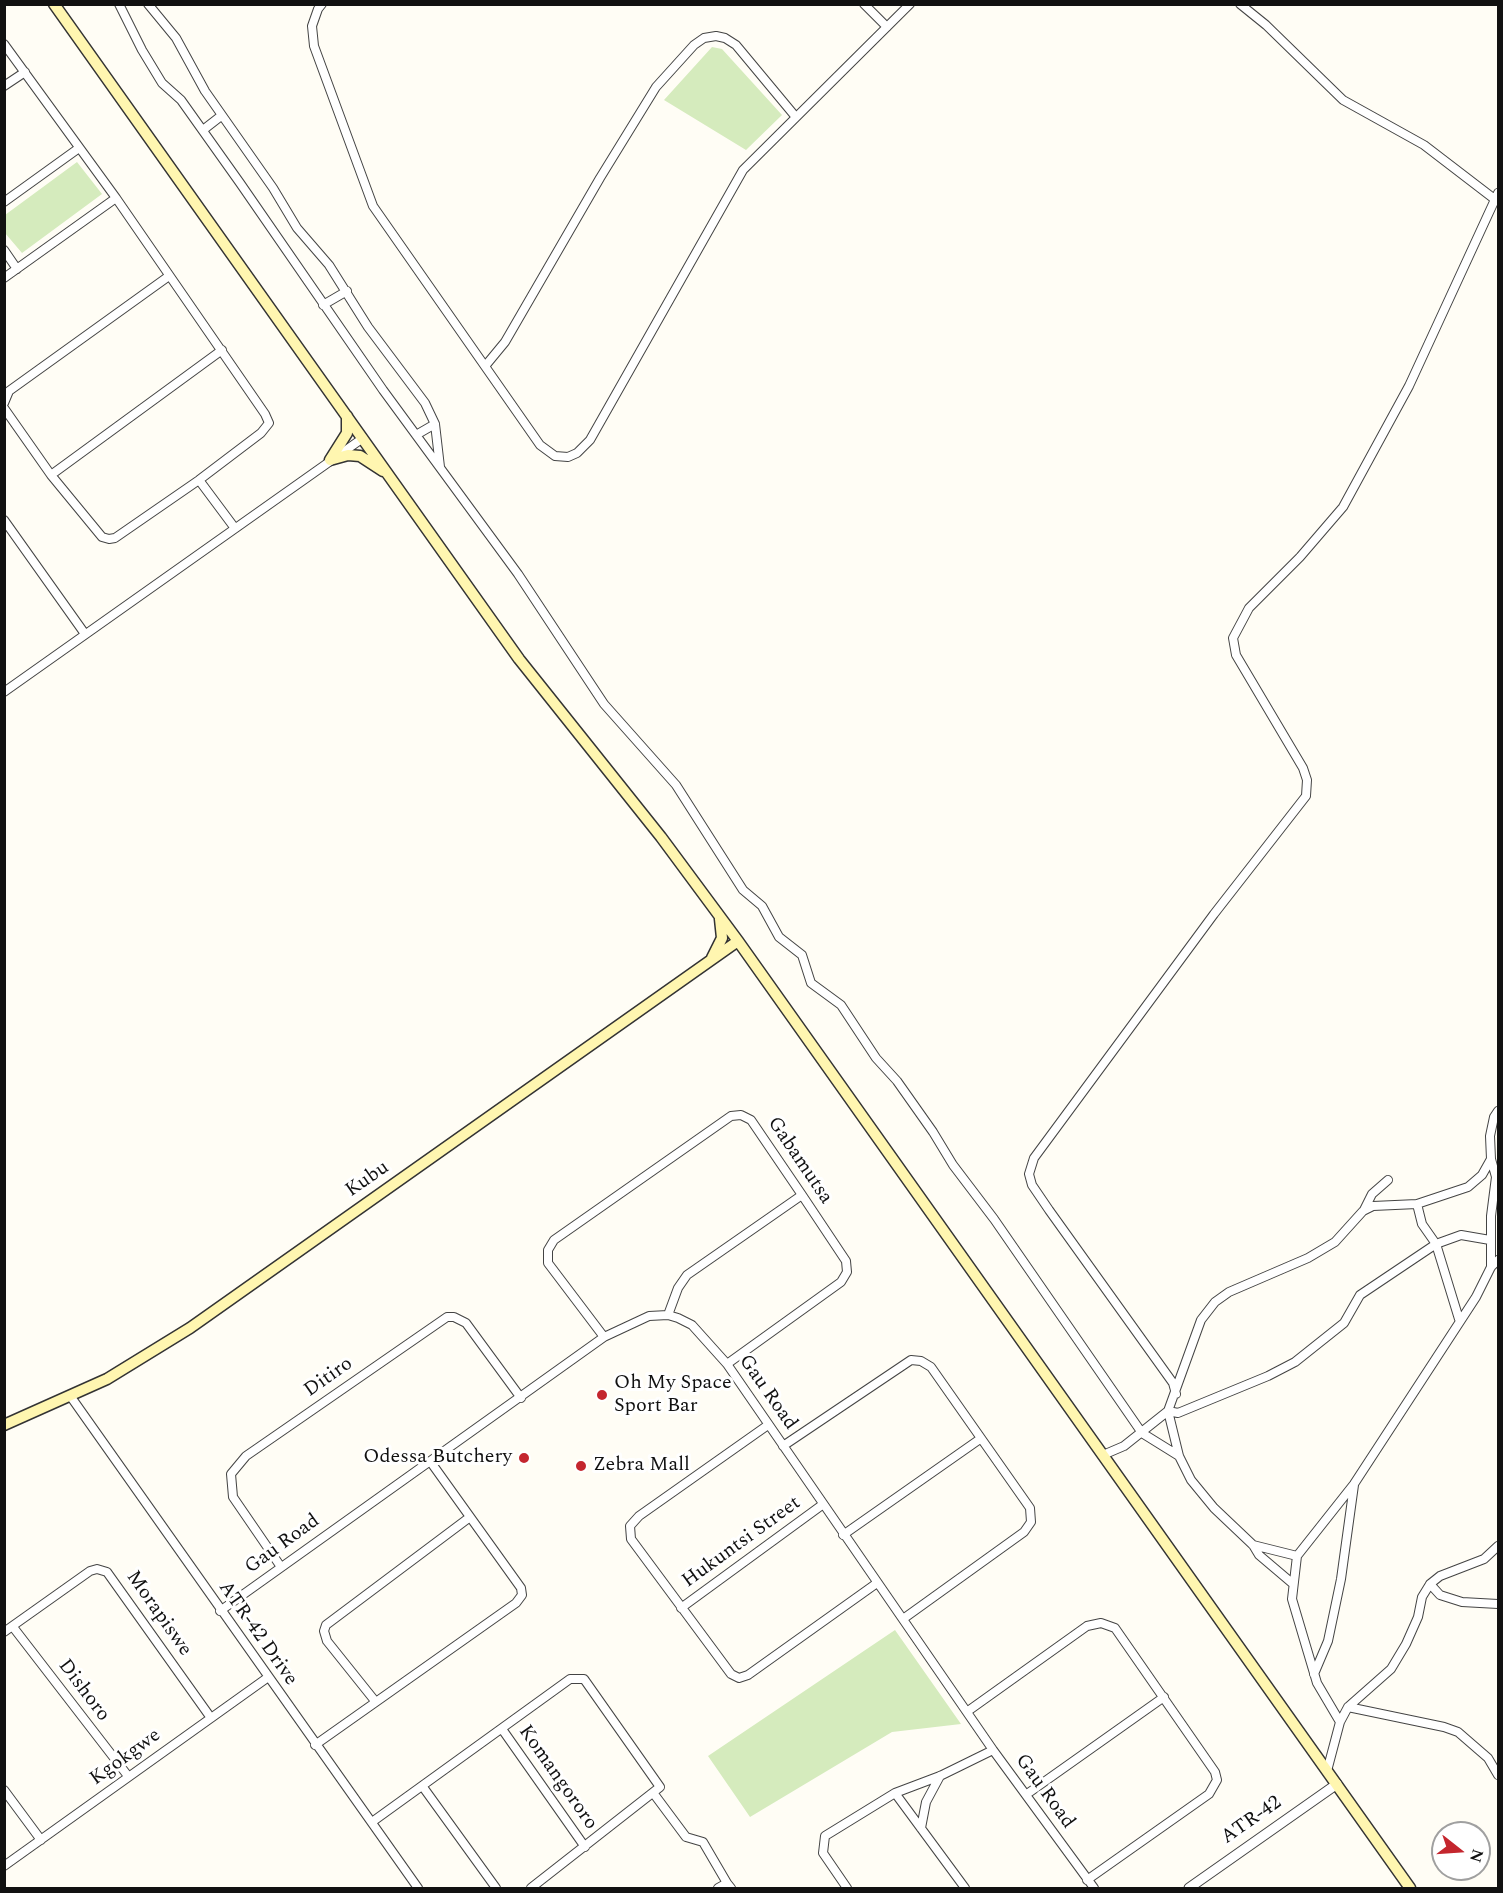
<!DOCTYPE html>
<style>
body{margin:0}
#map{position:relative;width:1503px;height:1893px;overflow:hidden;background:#fffdf5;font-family:Spectral,serif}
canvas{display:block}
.frame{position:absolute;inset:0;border:6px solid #111;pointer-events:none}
.north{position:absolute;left:1431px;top:1821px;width:60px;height:60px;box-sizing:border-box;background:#fff;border:2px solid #a0a0a0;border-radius:50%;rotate:107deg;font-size:16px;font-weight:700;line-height:24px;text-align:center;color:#111}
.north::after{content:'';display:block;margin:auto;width:21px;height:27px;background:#c4262e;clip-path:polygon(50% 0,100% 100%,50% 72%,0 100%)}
</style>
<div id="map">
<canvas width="1503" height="1893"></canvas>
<div class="frame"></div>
<div class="north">N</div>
</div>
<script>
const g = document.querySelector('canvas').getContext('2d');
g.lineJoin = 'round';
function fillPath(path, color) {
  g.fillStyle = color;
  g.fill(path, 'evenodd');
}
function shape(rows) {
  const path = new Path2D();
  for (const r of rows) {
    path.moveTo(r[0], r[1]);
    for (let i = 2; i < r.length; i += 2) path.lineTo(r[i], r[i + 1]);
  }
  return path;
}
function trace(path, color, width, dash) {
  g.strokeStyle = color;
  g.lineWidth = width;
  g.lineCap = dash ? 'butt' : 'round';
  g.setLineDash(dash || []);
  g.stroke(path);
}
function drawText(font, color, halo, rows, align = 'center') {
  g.font = font + ' Spectral,serif';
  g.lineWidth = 6;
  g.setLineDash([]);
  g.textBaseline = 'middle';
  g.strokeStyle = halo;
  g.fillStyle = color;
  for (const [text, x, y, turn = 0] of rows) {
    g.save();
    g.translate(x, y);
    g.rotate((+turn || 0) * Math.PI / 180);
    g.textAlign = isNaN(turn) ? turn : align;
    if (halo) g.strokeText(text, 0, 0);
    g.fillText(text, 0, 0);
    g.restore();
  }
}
fillPath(shape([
 [712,47,722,49,782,115,746,150,664,100],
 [77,162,102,194,22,253,5,233,5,215],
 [895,1630,961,1724,892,1732,750,1817,708,1756]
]), '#d5ebbd');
const minor = shape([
 [119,4,142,50,162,83,181,100,240,183,383,390,518,574,604,704,676,785,743,890,762,906,779,937,802,955,811,983,841,1005,876,1058,897,1081,933,1132,953,1165,994,1219,1142,1433,1179,1456],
 [148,4,176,38,205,91,273,188,297,228,329,265,368,327,425,403,435,424,440,467],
 [322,4,318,9,312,26,314,46,373,206,540,445,555,456,568,457,577,453,590,440,743,170,910,4],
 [864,4,887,27],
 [1240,4,1266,25,1343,100,1424,145,1497,201],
 [4,44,116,198,265,414,269,423,261,433,199,480,115,538,109,539,102,537,51,475,4,408],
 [4,86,25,72],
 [203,130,221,116],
 [4,202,79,148],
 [4,250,17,269],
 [4,278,116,198],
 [323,305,347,291],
 [486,365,505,342,600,178,656,87,694,45,704,38,716,36,725,38,736,45,795,116],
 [4,403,9,391,169,276],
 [416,435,435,424],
 [51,475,222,350],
 [199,480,234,527],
 [4,520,85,634],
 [4,692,363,438],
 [1491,1159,1496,1177,1491,1216,1491,1267],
 [1364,1210,1372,1194,1388,1180],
 [668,1315,678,1288,687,1275,802,1195],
 [1459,1319,1436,1244,1461,1235,1490,1240],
 [604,1337,548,1263,548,1250,554,1240,731,1116,741,1115,751,1120,802,1195,846,1261,847,1272,841,1282,727,1364],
 [1176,1394,1173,1383,1049,1210,1032,1185,1029,1174,1034,1158,1214,914,1306,796,1307,780,1303,768,1236,655,1233,638,1249,608,1300,557,1343,507,1409,386,1498,193],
 [71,1397,418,1888],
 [768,1425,639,1516,630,1526,631,1539,731,1674,739,1678,748,1675,877,1583],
 [783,1446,911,1360,921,1361,931,1367,1030,1508,1031,1522,1024,1532,903,1619],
 [1103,1455,1124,1446,1168,1411,1201,1320,1215,1302,1229,1292,1308,1258,1335,1242,1363,1211,1373,1206,1417,1204,1468,1187,1482,1175,1491,1159,1490,1136,1494,1117,1498,1111],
 [843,1535,980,1439],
 [1253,1545,1297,1556],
 [281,1567,233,1497,231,1474,246,1456,447,1317,454,1317,466,1323,521,1398],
 [1292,1583,1259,1555,1253,1545,1214,1508,1191,1480,1179,1456,1168,1411,1178,1413,1268,1376,1295,1362,1344,1323,1360,1295,1436,1244,1422,1224,1417,1204],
 [1430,1584,1440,1595,1462,1602,1498,1604],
 [681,1608,822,1505],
 [220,1611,604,1337,649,1316,668,1315,678,1318,692,1325,727,1364,993,1750,1094,1888],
 [13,1627,128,1776],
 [4,1632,90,1571,97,1569,107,1572,211,1718],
 [1314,1674,1328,1641,1341,1579,1354,1485],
 [375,1701,327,1641,324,1631,326,1625,470,1517],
 [1348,1707,1444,1727,1458,1732,1488,1758,1498,1775],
 [968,1711,1087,1626,1101,1623,1115,1628,1215,1772,1217,1780,1209,1794,1087,1880],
 [1340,1722,1348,1707,1391,1669,1406,1644,1418,1617,1422,1597,1430,1584,1440,1576,1484,1559,1498,1546],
 [502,1729,585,1847],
 [315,1745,516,1603,522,1595,521,1588,430,1461],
 [1327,1771,1340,1722,1317,1683,1292,1599,1297,1556,1354,1484,1476,1297,1491,1267,1498,1260],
 [423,1787,496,1888],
 [4,1790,41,1840],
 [895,1793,965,1888],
 [654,1794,686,1837,703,1842,727,1883],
 [1027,1794,1164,1697],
 [372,1822,570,1679,584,1679,660,1787,531,1888],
 [921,1828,926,1802,940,1776],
 [4,1866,267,1678],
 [718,1888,727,1883,731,1888],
 [847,1888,823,1853,825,1836,895,1793,940,1776,993,1750]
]);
const tertiary = shape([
 [1189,1888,1337,1784]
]);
const secondary = shape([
 [54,4,519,659,661,837,738,941,1410,1888],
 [330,460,348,455,360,456,383,471],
 [330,460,347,433,347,416],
 [712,958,722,938,720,919],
 [4,1425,107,1379,190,1328,738,941]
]);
trace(minor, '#444', 10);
trace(tertiary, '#444', 11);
trace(secondary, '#333', 13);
trace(minor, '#fff', 8);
trace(tertiary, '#fff', 9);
trace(secondary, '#fff6b0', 10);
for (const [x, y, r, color] of [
 [602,1395,6,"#c4262e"],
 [524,1458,6,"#c4262e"],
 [581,1466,6,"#c4262e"]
]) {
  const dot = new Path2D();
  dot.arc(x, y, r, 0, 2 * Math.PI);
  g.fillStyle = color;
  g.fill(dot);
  trace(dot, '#fff', 2);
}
drawText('20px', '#111', '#fff', [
 ["Gabamutsa",799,1161,56],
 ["Kubu",368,1180,-35],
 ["Ditiro",329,1378,-35],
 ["Gau Road",767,1393,55],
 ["Hukuntsi Street",742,1543,-36],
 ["Gau Road",283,1545,-36],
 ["Morapiswe",158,1614,55],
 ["ATR-42 Drive",257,1634,55],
 ["Dishoro",83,1691,53],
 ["Kgokgwe",126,1758,-36],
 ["Komangororo",557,1778,55],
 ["Gau Road",1044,1792,54],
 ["ATR-42",1252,1821,-35]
]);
drawText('20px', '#111', '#fff', [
 ["Oh My Space",614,1384],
 ["Sport Bar",614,1407],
 ["Odessa Butchery",512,1458,"right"],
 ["Zebra Mall",593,1466]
], 'left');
</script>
